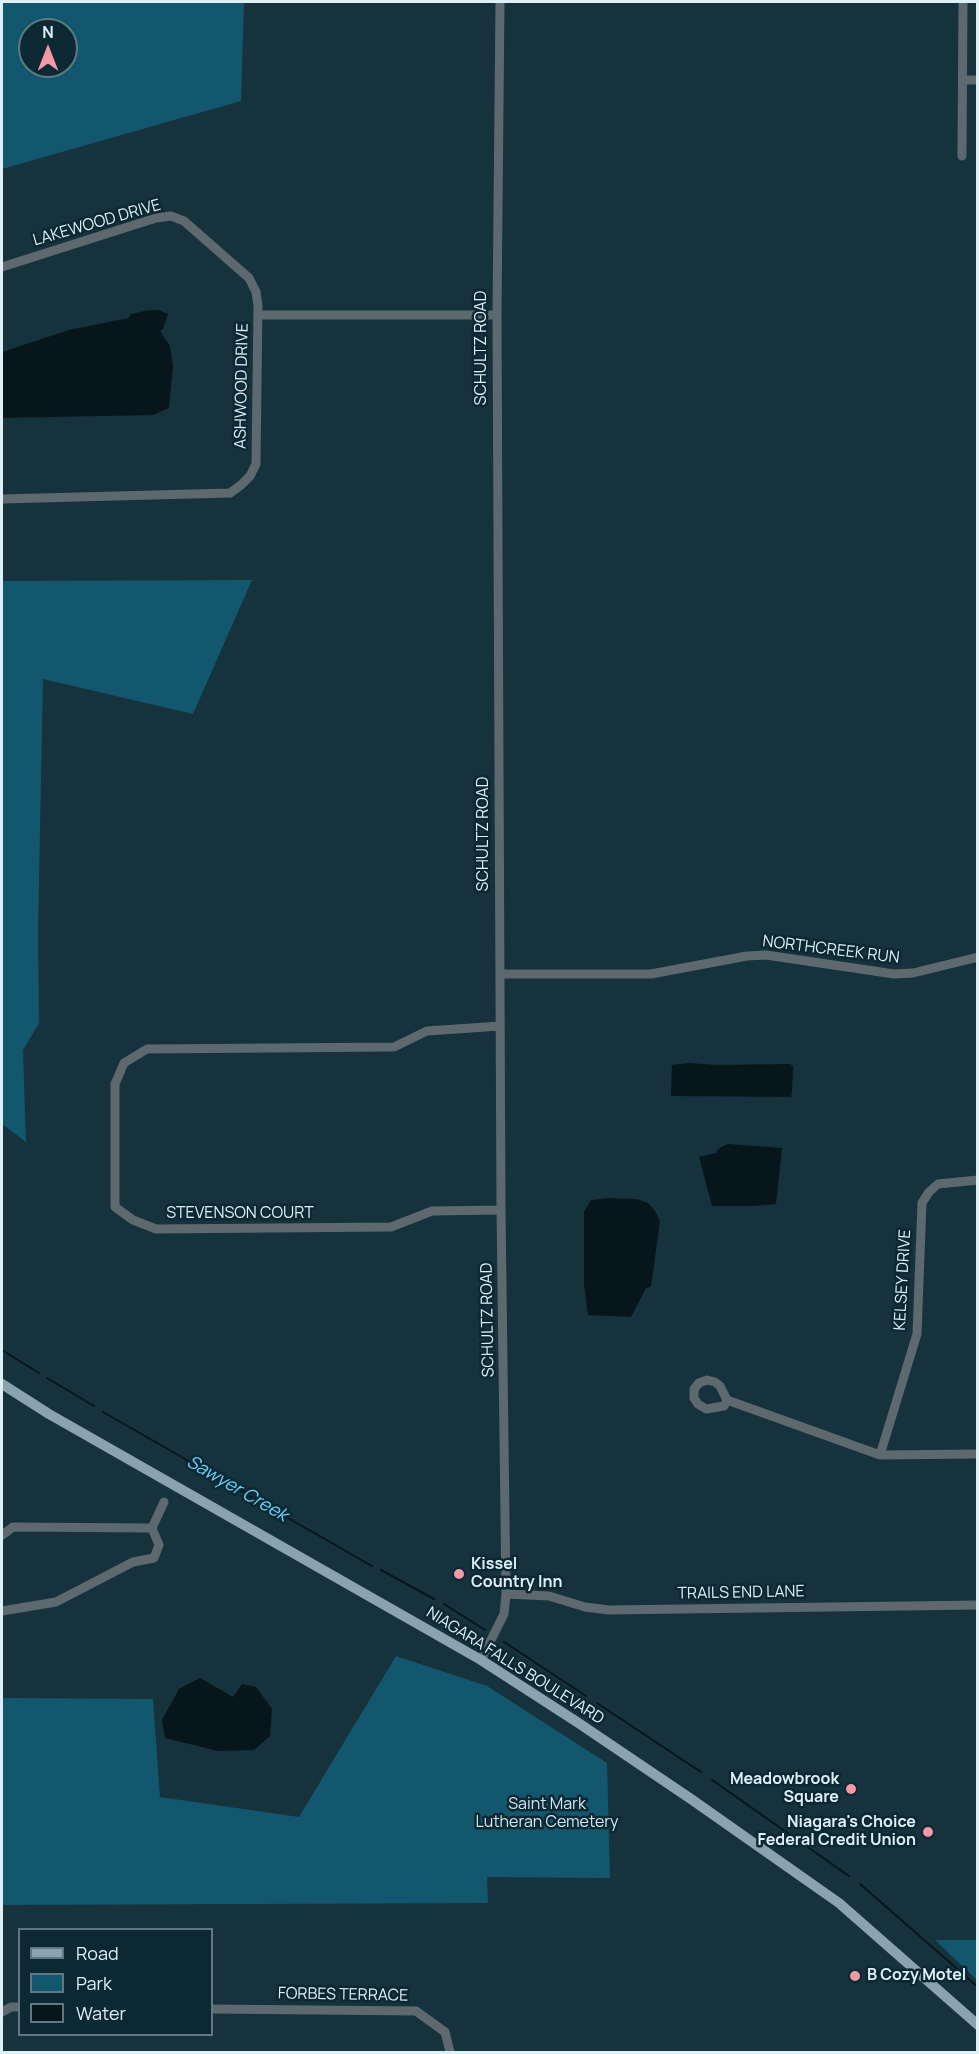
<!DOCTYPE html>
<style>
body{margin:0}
#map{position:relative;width:979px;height:2054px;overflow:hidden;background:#16323d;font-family:Manrope,sans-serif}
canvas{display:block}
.frame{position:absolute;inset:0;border:3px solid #dfeff6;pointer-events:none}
.legend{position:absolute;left:18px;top:1928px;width:195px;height:108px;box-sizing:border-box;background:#0b2833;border:2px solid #607881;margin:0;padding:8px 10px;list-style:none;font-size:18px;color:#dfeff6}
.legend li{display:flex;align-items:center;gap:12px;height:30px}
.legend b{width:30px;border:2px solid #607881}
.north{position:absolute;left:18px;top:18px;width:60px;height:60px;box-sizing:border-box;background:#0b2833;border:2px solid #607881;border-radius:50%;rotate:0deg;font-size:16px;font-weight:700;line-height:24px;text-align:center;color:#dfeff6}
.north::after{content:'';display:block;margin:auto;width:21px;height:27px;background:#f49aa4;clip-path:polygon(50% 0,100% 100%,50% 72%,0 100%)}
</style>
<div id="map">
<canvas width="979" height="2054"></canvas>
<div class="frame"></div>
<ul class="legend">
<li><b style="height:8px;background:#8aa4af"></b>Road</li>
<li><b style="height:16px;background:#13576e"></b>Park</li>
<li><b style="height:16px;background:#07161b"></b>Water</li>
</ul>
<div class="north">N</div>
</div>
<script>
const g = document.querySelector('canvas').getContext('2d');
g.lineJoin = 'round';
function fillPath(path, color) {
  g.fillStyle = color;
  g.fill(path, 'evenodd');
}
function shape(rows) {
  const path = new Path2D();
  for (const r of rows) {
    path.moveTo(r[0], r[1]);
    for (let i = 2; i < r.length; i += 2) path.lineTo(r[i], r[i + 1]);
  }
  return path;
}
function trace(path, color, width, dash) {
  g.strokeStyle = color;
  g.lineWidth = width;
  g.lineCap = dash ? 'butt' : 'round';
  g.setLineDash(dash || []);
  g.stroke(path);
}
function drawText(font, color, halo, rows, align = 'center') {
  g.font = font + ' Manrope,sans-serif';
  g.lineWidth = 5;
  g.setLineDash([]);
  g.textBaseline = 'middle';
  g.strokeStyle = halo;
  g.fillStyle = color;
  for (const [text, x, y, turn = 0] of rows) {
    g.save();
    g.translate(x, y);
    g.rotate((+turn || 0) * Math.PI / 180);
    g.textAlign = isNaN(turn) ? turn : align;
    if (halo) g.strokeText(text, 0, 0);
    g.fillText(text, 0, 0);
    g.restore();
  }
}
fillPath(shape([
 [2,2,244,2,241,101,2,169],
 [30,30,66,30,66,66,30,66],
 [252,580,193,714,43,679,38,932,39,1023,23,1050,26,1142,2,1124,2,581],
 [396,1656,487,1686,607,1763,610,1878,487,1877,488,1903,2,1905,2,1698,153,1699,160,1797,299,1817],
 [935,1940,977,1940,977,1980]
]), '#13576e');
fillPath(shape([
 [149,310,159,310,168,314,163,329,160,331,170,346,173,366,169,408,153,415,2,418,2,352,69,330,129,318,131,314],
 [689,1063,716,1065,790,1064,793,1066,792,1092,791,1097,671,1096,672,1065],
 [728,1144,782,1148,776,1204,752,1206,712,1206,699,1157,716,1153,719,1148],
 [609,1198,637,1199,648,1203,655,1211,660,1221,651,1287,646,1288,631,1317,588,1315,584,1284,584,1212,591,1200],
 [200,1678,233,1697,242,1684,256,1687,272,1709,270,1736,254,1750,218,1751,165,1738,162,1720,179,1689]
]), '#07161b');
trace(shape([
 [2,1350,39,1373],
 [47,1378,94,1406],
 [103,1412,372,1566],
 [381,1570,434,1599],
 [444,1604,485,1630],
 [504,1642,586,1696],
 [597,1703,701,1772],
 [712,1780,849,1876],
 [860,1884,978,1987]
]), '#07161b', 2);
trace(shape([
 [964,80,978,80],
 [962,156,963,2],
 [2,267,156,218,171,216,184,221,249,278,256,292,258,306,256,464,250,476,241,485,230,493,2,499],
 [258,315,497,315],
 [500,974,651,974,747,956,766,955,894,974,913,973,978,957],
 [500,1026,427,1031,394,1047,147,1049,124,1063,115,1084,115,1207,133,1220,156,1229,391,1227,432,1211,501,1210],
 [727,1400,724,1406,706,1409,698,1404,694,1398,694,1389,699,1383,707,1380,715,1382,720,1386,727,1400,880,1455,978,1454],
 [880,1455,917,1334,922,1203,929,1192,938,1184,978,1180],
 [2,1535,13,1527,152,1528],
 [506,1594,549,1596,585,1607,609,1610,978,1605],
 [2,1611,56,1602,133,1562,154,1558,159,1545,152,1528,164,1502],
 [481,1660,504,1614,506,1594,501,1210,497,315,500,2],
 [212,2009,416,2011,445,2032,450,2052],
 [2,2012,11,2007,20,2007]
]), '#5d696f', 9);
trace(shape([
 [2,1384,49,1414,481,1660,577,1722,691,1799,839,1903,978,2025]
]), '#8aa4af', 10);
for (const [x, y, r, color] of [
 [459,1574,6,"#f49aa4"],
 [851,1789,6,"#f49aa4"],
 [928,1832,6,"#f49aa4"],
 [855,1976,6,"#f49aa4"]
]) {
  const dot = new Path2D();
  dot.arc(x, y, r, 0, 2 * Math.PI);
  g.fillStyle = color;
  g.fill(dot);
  trace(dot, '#0b2833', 2);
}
drawText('16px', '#dfeff6', '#0b2833', [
 ["LAKEWOOD DRIVE",97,223,-16],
 ["SCHULTZ ROAD",482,348,-90],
 ["ASHWOOD DRIVE",242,386,-89],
 ["SCHULTZ ROAD",484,834,-90],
 ["NORTHCREEK RUN",831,950,7],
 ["STEVENSON COURT",240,1214],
 ["KELSEY DRIVE",903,1280,-87],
 ["SCHULTZ ROAD",488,1320,-91],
 ["TRAILS END LANE",741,1593,-1],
 ["NIAGARA FALLS BOULEVARD",515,1666,32],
 ["FORBES TERRACE",343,1995,1]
]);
drawText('bold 16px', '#dfeff6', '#0b2833', [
 ["Kissel",471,1565],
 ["Country Inn",471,1583],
 ["Meadowbrook",839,1780,"right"],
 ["Square",839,1798,"right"],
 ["Niagara's Choice",916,1823,"right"],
 ["Federal Credit Union",916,1841,"right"],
 ["B Cozy Motel",867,1976]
], 'left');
drawText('16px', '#cfe7f1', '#0b2833', [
 ["Saint Mark",547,1805],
 ["Lutheran Cemetery",547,1823]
]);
drawText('italic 18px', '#66d3fb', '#0b2833', [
 ["Sawyer Creek",237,1489,30]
]);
</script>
